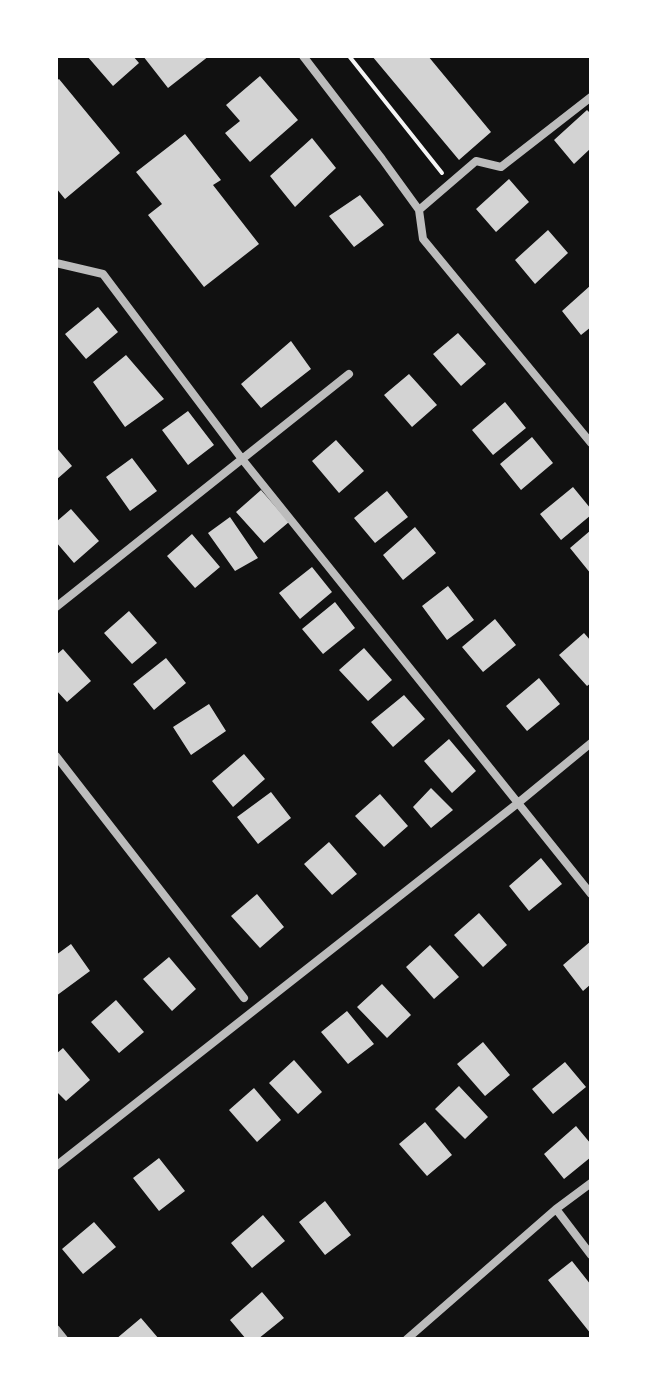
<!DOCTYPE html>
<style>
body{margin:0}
#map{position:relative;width:647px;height:1395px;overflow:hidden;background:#111;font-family:"Playfair Display",serif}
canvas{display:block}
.frame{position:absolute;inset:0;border:58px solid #fff;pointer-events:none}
</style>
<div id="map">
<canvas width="647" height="1395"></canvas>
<div class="frame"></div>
</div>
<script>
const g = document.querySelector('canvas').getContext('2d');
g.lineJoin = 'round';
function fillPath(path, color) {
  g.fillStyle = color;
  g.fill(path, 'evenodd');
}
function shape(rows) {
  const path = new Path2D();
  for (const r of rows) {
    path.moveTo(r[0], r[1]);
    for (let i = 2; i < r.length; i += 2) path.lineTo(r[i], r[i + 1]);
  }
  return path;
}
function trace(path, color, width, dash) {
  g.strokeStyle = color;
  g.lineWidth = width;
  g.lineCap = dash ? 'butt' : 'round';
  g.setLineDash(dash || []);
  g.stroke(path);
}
fillPath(shape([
 [87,56,133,56,139,63,113,86],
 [143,56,209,56,168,88],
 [372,56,428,56,491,132,459,160],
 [260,76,298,120,250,162,225,133,240,121,226,105],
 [59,79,120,153,65,199,56,188,56,81],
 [587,110,591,114,591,148,574,164,554,140],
 [185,134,221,180,213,185,259,244,204,287,148,215,162,204,136,172],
 [312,138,336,168,295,207,270,176],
 [509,179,529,202,496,232,476,209],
 [360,195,384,225,354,247,329,216],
 [548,230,568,253,535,284,515,260],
 [591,285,591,327,581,335,562,311],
 [98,307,118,332,86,359,65,334],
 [458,333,486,364,461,386,433,354],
 [291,341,311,369,261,408,241,384],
 [126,355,164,399,125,427,93,382],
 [409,374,437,405,412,427,384,395],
 [505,402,526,428,493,455,472,430],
 [188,411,214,445,188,465,162,430],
 [532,437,553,463,521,490,500,464],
 [336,440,364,471,339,493,312,461],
 [56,447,72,466,56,480],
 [132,458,157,491,130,511,106,477],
 [573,487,591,509,591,515,561,540,540,514],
 [261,490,289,522,264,543,236,512],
 [387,491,408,517,375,543,354,518],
 [71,509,99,541,74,563,56,542,56,522],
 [230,517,258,558,235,571,208,533],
 [415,527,436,553,403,580,383,555],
 [591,530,591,574,570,548],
 [192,534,220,567,195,588,167,556],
 [312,567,332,592,300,619,279,593],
 [448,586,474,620,447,640,422,606],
 [335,602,355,628,323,654,302,629],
 [129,611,157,643,132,664,104,633],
 [495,619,516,645,483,672,462,647],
 [584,633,591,641,591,683,587,686,559,655],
 [364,648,392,680,368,701,339,670],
 [63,649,91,681,67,702,56,690,56,655],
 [166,658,186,683,154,710,133,684],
 [539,678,560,704,527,731,506,706],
 [404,695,425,719,393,747,371,722],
 [209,704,226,731,191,755,173,727],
 [449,739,476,771,452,793,424,761],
 [244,754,265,779,233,807,212,781],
 [431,788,453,810,431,828,413,807],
 [271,792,291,818,258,844,237,817],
 [380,794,408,826,384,847,355,816],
 [329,842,357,874,332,895,304,864],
 [541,858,562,884,529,911,509,886],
 [257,894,284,927,260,948,231,916],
 [479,913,507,945,483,967,454,935],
 [591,941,591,984,583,991,563,965],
 [71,944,90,971,56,996,56,955],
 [430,945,459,977,434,999,406,967],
 [169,957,196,989,172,1011,143,979],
 [382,984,411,1015,387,1038,357,1007],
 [116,1000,144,1032,119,1053,91,1022],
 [347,1011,374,1044,348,1064,321,1032],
 [483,1042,510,1075,485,1096,457,1064],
 [63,1048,90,1080,66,1101,56,1091,56,1054],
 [294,1060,322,1092,298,1114,269,1083],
 [565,1062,586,1087,553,1114,532,1089],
 [459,1086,488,1117,465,1139,435,1109],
 [254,1088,281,1120,257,1142,229,1110],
 [425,1122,452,1155,427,1176,399,1144],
 [576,1126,591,1144,591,1157,564,1179,544,1154],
 [159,1158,185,1191,159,1211,133,1178],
 [325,1201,351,1235,325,1255,299,1222],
 [263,1215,285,1241,252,1268,231,1243],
 [94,1222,116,1247,83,1274,62,1249],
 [572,1261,591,1285,591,1334,548,1280],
 [262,1292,284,1318,258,1339,246,1339,230,1320],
 [141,1318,159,1339,116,1339]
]), '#d3d3d3');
trace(shape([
 [349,56,442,173]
]), '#f5f5f5', 4);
trace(shape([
 [303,56,382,159,419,210,423,239,591,443],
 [419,210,476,161,501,167,591,97],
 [56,263,103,274,242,459,591,894],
 [56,607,349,374],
 [56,756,244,998],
 [56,1166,518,803,591,743],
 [556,1209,591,1255],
 [56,1329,64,1339],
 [407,1339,556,1209,591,1183]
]), '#bcbcbc', 8);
</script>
